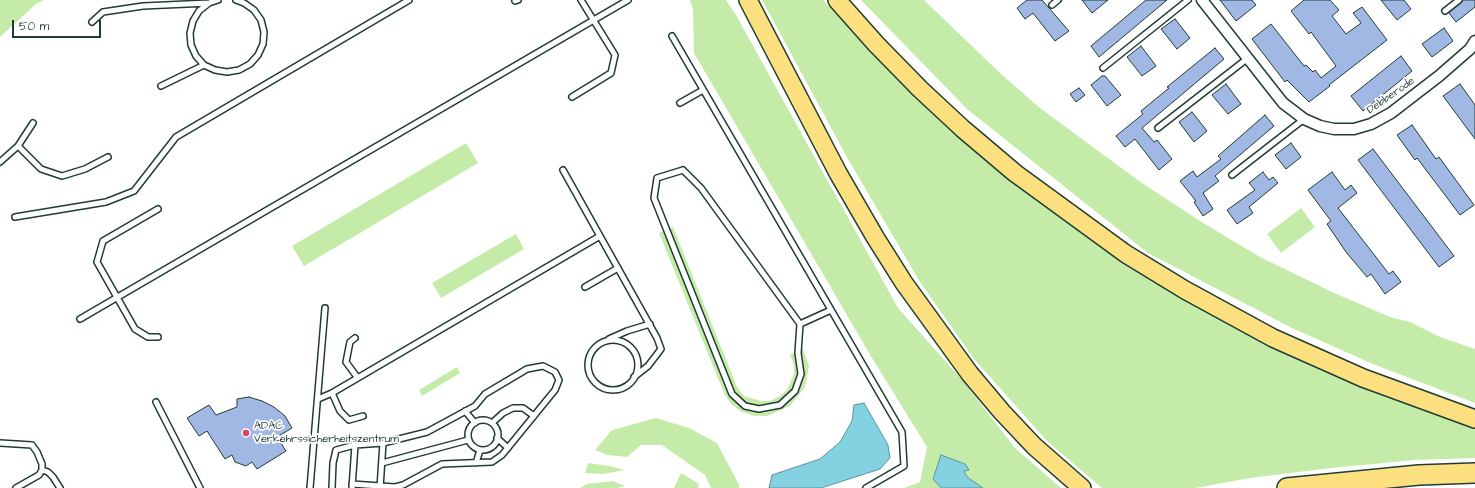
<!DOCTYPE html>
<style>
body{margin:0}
#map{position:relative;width:1475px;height:488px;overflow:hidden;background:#fff;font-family:"Architects Daughter",sans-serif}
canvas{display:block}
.scale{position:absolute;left:12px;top:20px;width:89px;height:18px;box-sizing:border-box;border:2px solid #1f3d34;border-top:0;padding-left:5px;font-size:12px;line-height:14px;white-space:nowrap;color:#1f3d34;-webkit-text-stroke:3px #fff;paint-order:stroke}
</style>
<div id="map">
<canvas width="1475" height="488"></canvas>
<div class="scale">50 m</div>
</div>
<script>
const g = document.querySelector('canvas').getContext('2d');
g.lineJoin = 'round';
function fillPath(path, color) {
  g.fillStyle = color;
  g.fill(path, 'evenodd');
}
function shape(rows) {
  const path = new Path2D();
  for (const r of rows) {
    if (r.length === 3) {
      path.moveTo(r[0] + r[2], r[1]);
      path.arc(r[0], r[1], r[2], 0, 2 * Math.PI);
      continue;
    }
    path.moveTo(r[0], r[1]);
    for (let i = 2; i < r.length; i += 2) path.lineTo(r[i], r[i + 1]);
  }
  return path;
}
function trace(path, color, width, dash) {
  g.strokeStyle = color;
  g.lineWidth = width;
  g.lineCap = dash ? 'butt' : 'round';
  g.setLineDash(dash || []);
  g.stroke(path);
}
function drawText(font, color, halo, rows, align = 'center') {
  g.font = font + ' "Architects Daughter",sans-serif';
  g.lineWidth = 3.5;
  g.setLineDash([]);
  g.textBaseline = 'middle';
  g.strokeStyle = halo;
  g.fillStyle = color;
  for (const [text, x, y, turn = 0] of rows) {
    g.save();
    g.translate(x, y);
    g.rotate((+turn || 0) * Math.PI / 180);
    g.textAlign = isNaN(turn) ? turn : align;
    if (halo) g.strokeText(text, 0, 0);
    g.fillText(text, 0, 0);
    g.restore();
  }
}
fillPath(shape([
 [0,0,44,0,36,4,0,37],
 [690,0,726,0,736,15,898,308,963,381,1015,448,1061,488,904,488,920,482,927,447,872,358,694,53,693,9],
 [762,0,823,0,907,86,998,170,1083,234,1154,281,1237,329,1316,368,1375,393,1475,427,1475,458,1415,460,1331,468,1250,478,1195,488,1102,488,1047,441,974,359,920,282,848,159],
 [861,0,924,0,1001,74,1040,108,1139,181,1200,221,1260,257,1332,292,1390,317,1410,322,1440,337,1475,349,1475,403,1373,364,1292,328,1148,253,967,109],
 [466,143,478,163,304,266,292,246],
 [1301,208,1315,227,1281,253,1267,234],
 [673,227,737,387,744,396,761,401,770,401,780,396,787,390,794,374,794,365,790,355,803,349,809,366,805,387,790,406,767,416,755,416,742,412,731,404,724,393,659,233],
 [516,234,524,249,441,298,432,283],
 [457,367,460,373,422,396,419,390],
 [656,418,689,428,717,443,739,485,739,488,711,488,705,475,662,445,641,445,627,457,608,455,595,450,612,430],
 [588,463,609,466,625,470,603,474,585,473],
 [681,473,699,484,698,488,674,488],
 [613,481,625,486,617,488,580,488,587,484]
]), '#c4eca8');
const water = shape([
 [864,403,888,445,890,458,880,469,821,488,769,488,772,475,820,459,840,442,852,421,854,405,864,403],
 [941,455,965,464,969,470,964,471,967,477,983,488,941,488,933,479,941,455]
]);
fillPath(water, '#83d1e1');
trace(water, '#5b969c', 1);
const building = shape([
 [1027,0,1042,0,1069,31,1055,41,1033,13,1025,19,1017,8,1027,0],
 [1082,0,1108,0,1092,13,1082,0],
 [1146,0,1167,0,1099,57,1091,46,1146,0],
 [1220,0,1252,0,1256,5,1236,21,1220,0],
 [1304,0,1330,0,1339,10,1332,16,1346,34,1361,23,1353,13,1362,7,1387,40,1329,85,1330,86,1309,102,1287,80,1285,82,1252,39,1271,24,1304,66,1306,65,1313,72,1315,70,1321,78,1336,66,1311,32,1309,34,1291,11,1304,0],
 [1381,0,1404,0,1411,9,1397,20,1381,0],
 [1463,0,1475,0,1475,7,1456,22,1449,13,1463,0],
 [1175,19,1190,38,1177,49,1161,29,1175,19],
 [1444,28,1453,41,1432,57,1422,44,1444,28],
 [1141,46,1156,66,1142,76,1127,57,1141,46],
 [1215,48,1224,59,1142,128,1154,142,1157,140,1172,159,1159,170,1135,139,1125,147,1116,136,1143,114,1141,111,1169,88,1167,87,1215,48],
 [1401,56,1412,71,1363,111,1351,96,1401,56],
 [1102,76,1105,76,1121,95,1107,106,1091,85,1102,76],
 [1226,84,1241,104,1228,114,1212,95,1226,84],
 [1460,84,1475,105,1475,139,1443,96,1460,84],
 [1079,88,1085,95,1076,102,1070,94,1079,88],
 [1192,112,1207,131,1194,142,1179,122,1192,112],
 [1265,115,1274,126,1215,176,1219,181,1203,193,1213,209,1203,216,1194,202,1196,201,1180,181,1193,171,1197,177,1221,159,1218,156,1265,115],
 [1412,125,1436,159,1439,157,1474,205,1460,215,1417,158,1415,160,1397,135,1412,125],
 [1291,143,1301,157,1286,169,1275,155,1291,143],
 [1373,149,1454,256,1439,267,1358,160,1373,149],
 [1263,172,1269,180,1273,177,1278,183,1249,207,1253,213,1237,224,1227,210,1255,190,1249,183,1263,172],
 [1332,172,1345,190,1351,185,1357,193,1338,208,1389,274,1393,271,1401,282,1385,294,1371,274,1367,277,1346,252,1327,224,1331,221,1308,190,1332,172],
 [249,397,262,401,274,407,285,416,292,428,277,437,286,451,257,469,252,462,246,466,235,462,232,455,225,459,207,431,199,436,187,418,209,405,216,415,237,407,237,399,249,397]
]);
fillPath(building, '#a1b8e5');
trace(building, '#1f3d34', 1);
const service = shape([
 [218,0,209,3,199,11,193,21,190,33,191,45,196,56,204,65,215,70,227,72,239,70,250,64,258,55,263,44,264,32,261,20,254,10,244,3,236,0],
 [515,1,518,0],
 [1052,5,1058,0],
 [1445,11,1459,0],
 [92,22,103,12,143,6,209,3],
 [672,36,902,432,904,466,866,488],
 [1103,68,1188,0],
 [161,86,204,65],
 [572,97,611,73,615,55,581,0],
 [680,103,703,90],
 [1158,128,1248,58],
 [18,146,41,169,62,176,85,169,108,157],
 [0,162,18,146,33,123],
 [563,170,657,338,661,349,648,366,634,377],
 [683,170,701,188,800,324,798,353,801,374,795,391,780,405,759,409,745,406,732,394,654,198,657,178,683,170],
 [1232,175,1304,119],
 [158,209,103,241,97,262,135,329,148,337,158,337],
 [15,217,106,202,134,191,176,137,409,0],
 [585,287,618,268],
 [80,319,628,0],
 [800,324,831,310],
 [355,338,350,342,346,362,357,377],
 [609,339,627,331,650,324],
 [613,365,25],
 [318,399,332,393],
 [156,402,200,488],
 [465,411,475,423],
 [363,416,349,420,340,411,332,393,600,236],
 [483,435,15],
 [492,423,503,413,513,408,523,408,534,416],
 [497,438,508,448],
 [0,443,32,445,37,452,42,464,42,470,39,475,16,488],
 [382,463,468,440],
 [476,463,480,450],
 [42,470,48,472,53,477,60,488],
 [310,488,325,308],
 [332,488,333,463,336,450,355,445,383,443,427,432,475,406,485,394,527,369,543,366,555,372,559,380,555,390,502,455,492,462,442,464,403,485,395,487,352,484],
 [352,488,355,445],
 [380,488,383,443]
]);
const minor = shape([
 [1202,0,1283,103,1304,119,1320,126,1334,129,1354,129,1371,124,1391,113,1439,76,1470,49,1475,41]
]);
const trunk = shape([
 [748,0,838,173,875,237,904,283,970,374,1002,412,1034,446,1082,488],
 [837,0,876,44,920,89,963,129,1015,173,1126,254,1185,290,1273,338,1363,378,1475,419]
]);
const motorway = shape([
 [1287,488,1419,475,1475,473]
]);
trace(service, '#1f3d34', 8);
trace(minor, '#1f3d34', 13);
trace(trunk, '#1f3d34', 20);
trace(motorway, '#1f3d34', 22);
trace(service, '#fff', 5);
trace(minor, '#fff', 10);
trace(trunk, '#fce080', 17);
trace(motorway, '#fce080', 19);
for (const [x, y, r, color] of [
 [246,433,4,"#d1495b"]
]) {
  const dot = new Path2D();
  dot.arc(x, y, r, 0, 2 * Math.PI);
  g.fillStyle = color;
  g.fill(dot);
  trace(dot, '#fff', 1.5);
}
drawText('11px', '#1f3d34', '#fff', [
 ["Debberode",1391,96,-35]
]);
drawText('11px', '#1f3d34', '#fff', [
 ["ADAC",254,427],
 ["Verkehrssicherheitszentrum",254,440]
], 'left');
</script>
